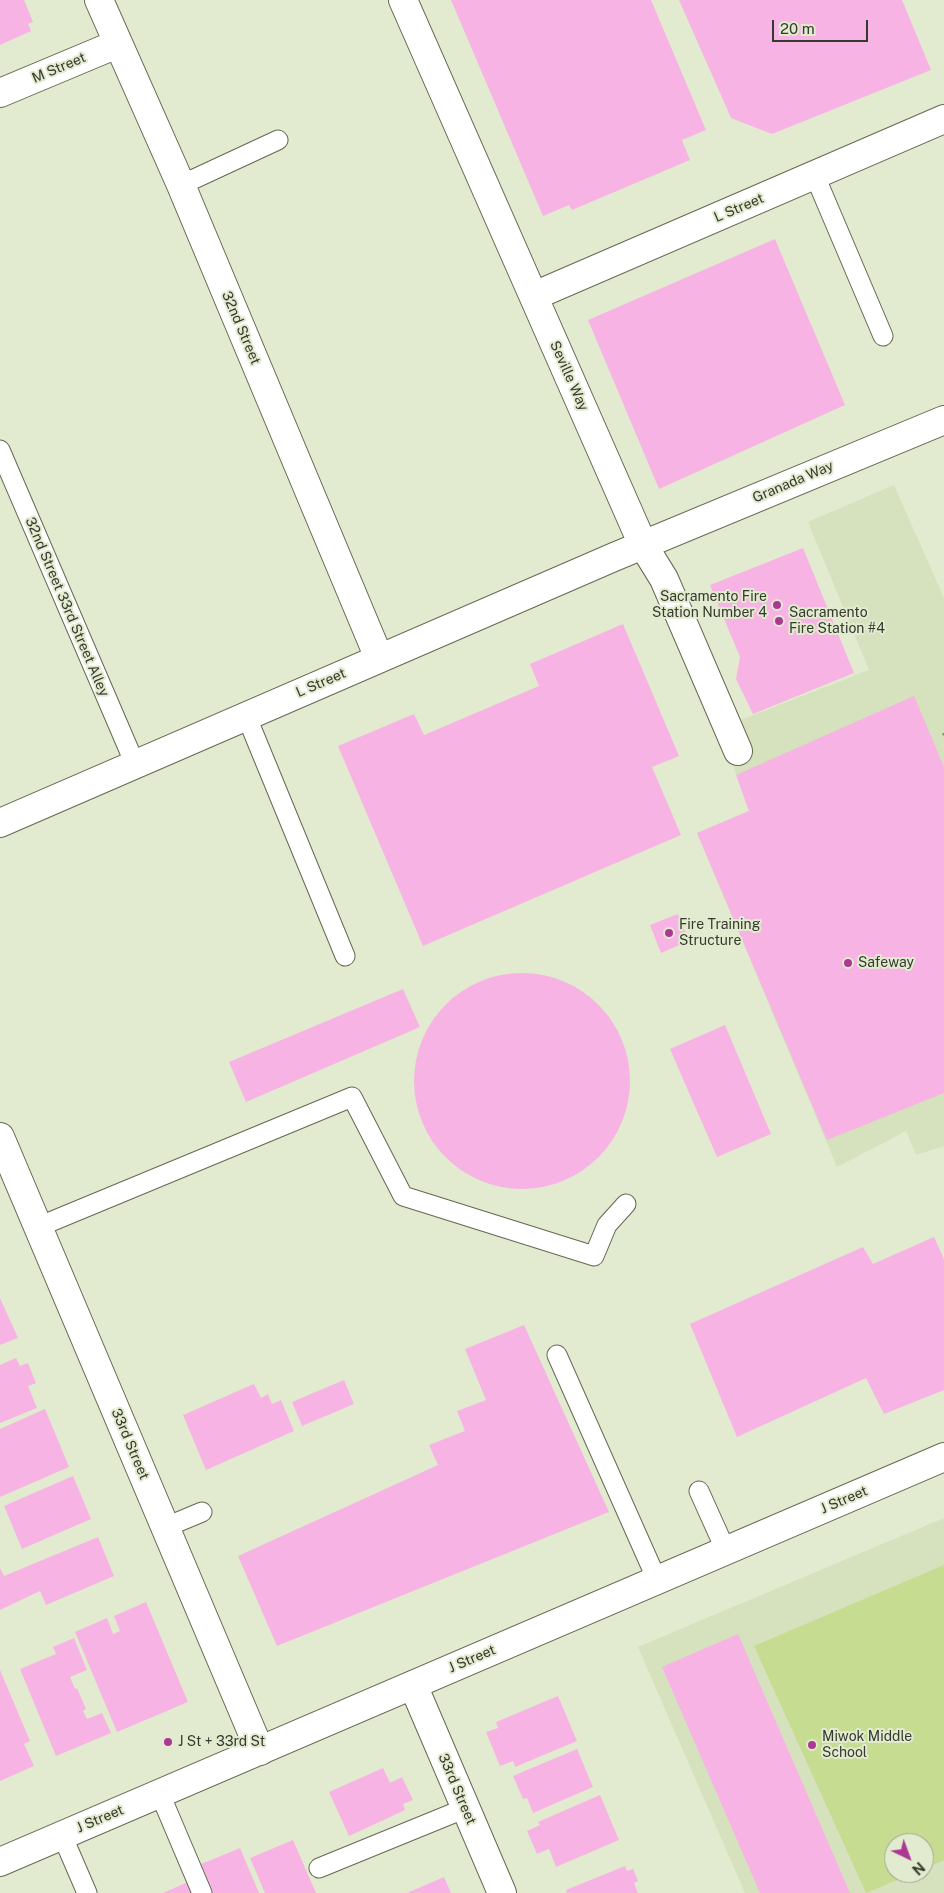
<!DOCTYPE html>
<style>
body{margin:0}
#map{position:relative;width:944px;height:1893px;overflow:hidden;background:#e2ebcf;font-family:"Public Sans",sans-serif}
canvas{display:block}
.north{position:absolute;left:884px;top:1833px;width:50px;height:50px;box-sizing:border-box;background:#e2ebcf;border:1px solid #9da48f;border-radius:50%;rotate:138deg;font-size:14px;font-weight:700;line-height:20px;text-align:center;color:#35392e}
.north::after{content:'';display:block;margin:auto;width:18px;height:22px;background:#ab3994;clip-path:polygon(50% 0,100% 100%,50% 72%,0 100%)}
.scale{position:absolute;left:772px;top:20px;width:96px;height:22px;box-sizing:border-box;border:2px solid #35392e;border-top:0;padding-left:6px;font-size:15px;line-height:18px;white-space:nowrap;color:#35392e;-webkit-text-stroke:4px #e2ebcf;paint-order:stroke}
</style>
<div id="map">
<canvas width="944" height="1893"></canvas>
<div class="north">N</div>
<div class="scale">20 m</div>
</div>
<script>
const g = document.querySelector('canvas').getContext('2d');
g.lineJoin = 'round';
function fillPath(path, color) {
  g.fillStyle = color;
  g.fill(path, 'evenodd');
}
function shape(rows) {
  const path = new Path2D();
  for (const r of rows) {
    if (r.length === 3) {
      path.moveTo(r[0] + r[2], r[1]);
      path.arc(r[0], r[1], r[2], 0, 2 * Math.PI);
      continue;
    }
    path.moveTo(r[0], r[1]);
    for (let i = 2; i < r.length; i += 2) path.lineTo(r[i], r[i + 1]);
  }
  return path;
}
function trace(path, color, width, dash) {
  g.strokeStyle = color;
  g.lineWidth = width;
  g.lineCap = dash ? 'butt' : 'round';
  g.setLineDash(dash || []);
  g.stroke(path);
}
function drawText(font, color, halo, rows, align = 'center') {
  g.font = font + ' "Public Sans",sans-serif';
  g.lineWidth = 4;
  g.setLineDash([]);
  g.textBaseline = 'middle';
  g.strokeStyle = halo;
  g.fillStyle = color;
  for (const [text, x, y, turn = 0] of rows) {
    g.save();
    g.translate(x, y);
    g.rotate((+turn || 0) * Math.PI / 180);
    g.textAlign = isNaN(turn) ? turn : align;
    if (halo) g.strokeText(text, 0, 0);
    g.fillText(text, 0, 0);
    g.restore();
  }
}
fillPath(shape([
 [894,485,944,598,944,1146,916,1155,906,1131,837,1167,697,833,749,811,720,728,869,670,808,522],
 [944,1518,944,1893,745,1893,638,1647],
 [894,1843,924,1843,924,1873,894,1873]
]), '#d6e1be');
fillPath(shape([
 [944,1565,944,1860,924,1869,924,1843,894,1843,894,1873,914,1873,866,1893,754,1646]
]), '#c6dc91');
fillPath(shape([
 [0,0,24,0,33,22,28,24,31,31,0,45],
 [451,0,651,0,706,130,682,140,690,160,572,210,569,205,543,216],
 [679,0,902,0,931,70,772,134,731,118],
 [775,239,845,405,659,489,588,320],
 [803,548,854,673,753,714,736,679,740,657,710,585],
 [623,624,679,756,652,767,681,835,423,946,338,746,414,714,424,735,539,686,530,664],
 [914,696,944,767,944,1093,827,1140,697,833,749,811,736,775],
 [678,914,689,941,661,953,650,925],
 [522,1081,108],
 [403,989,420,1027,246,1102,229,1062],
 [725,1025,771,1134,717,1157,670,1049],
 [934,1237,944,1259,944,1390,884,1414,866,1378,737,1437,690,1324,863,1247,873,1264],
 [0,1298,18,1338,0,1345],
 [524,1325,609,1512,277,1646,238,1556,438,1465,429,1445,465,1431,457,1411,486,1400,465,1349],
 [16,1358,20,1366,28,1363,36,1383,28,1386,37,1408,0,1423,0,1365],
 [344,1380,354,1404,302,1426,292,1402],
 [254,1384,261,1398,268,1394,272,1404,281,1400,294,1431,206,1470,183,1415],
 [45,1409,69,1467,0,1497,0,1429],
 [73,1476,91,1519,22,1549,4,1506],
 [98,1537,114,1576,46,1605,40,1591,0,1610,0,1568,4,1576],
 [146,1602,188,1702,117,1732,75,1632,107,1618,113,1634,120,1631,114,1616],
 [738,1634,850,1893,760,1893,662,1667],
 [74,1638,87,1670,70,1677,75,1689,77,1688,86,1709,83,1711,87,1719,102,1713,111,1733,56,1756,20,1669,56,1654,53,1647],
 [0,1670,30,1741,24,1744,34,1766,0,1781],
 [558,1696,577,1741,515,1767,513,1761,500,1766,486,1732,498,1728,496,1722],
 [577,1749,593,1787,533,1813,527,1798,523,1799,513,1776],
 [383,1768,390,1783,402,1777,413,1800,403,1804,405,1810,349,1836,329,1792],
 [600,1795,619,1840,556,1867,549,1849,537,1854,527,1831,540,1825,538,1822],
 [293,1840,316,1893,265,1893,250,1858],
 [240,1848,259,1893,205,1893,194,1867],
 [625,1866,627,1871,633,1869,638,1881,634,1883,638,1893,567,1893,566,1890],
 [444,1877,451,1893,407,1893],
 [190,1881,195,1893,163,1893]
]), '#f8b3e5');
const service = shape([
 [815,176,883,336],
 [181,185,278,140],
 [0,450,135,764],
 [246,715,345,956],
 [38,1227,352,1097,403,1196,594,1256,607,1225,626,1204],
 [557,1355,657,1580],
 [699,1491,726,1551],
 [166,1527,202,1512],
 [160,1794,202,1893],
 [62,1835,87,1893],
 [319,1868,466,1808]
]);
const minor = shape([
 [99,0,181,185,379,658],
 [403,0,643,545,664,579,738,751],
 [0,93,117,44],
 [534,296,944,119],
 [0,823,614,557,944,420],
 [0,1137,260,1751],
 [413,1685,502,1893]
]);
const secondary = shape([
 [0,1862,944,1457]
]);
trace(service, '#626951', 21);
trace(minor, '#626951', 30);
trace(secondary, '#626951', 30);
trace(shape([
 [944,733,944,736]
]), '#868c79', 3, [2.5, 2.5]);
trace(service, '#fff', 19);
trace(minor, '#fff', 28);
trace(secondary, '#fff', 28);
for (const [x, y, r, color] of [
 [777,605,5,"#ab3994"],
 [779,621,5,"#ab3994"],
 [669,933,5,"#ab3994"],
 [848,963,5,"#ab3994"],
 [168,1742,5,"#ab3994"],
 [812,1745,5,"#ab3994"]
]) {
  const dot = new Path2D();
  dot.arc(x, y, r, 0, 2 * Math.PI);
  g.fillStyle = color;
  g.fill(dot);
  trace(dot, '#e2ebcf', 2);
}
drawText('14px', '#35392e', '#e2ebcf', [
 ["M Street",59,68,-23],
 ["L Street",739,208,-23],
 ["32nd Street",241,328,67],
 ["Seville Way",569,376,66],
 ["Granada Way",793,482,-23],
 ["32nd Street 33rd Street Alley",67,607,67],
 ["L Street",321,683,-23],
 ["33rd Street",130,1444,67],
 ["J Street",844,1500,-23],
 ["J Street",472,1659,-23],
 ["33rd Street",457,1789,67],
 ["J Street",100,1819,-23]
]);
drawText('14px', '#35392e', '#e2ebcf', [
 ["Sacramento Fire",767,597,"right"],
 ["Station Number 4",767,613,"right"],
 ["Sacramento",789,613],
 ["Fire Station #4",789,629],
 ["Fire Training",679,925],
 ["Structure",679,941],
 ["Safeway",858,963],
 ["Miwok Middle",822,1737],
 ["School",822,1753],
 ["J St + 33rd St",178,1742]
], 'left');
</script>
